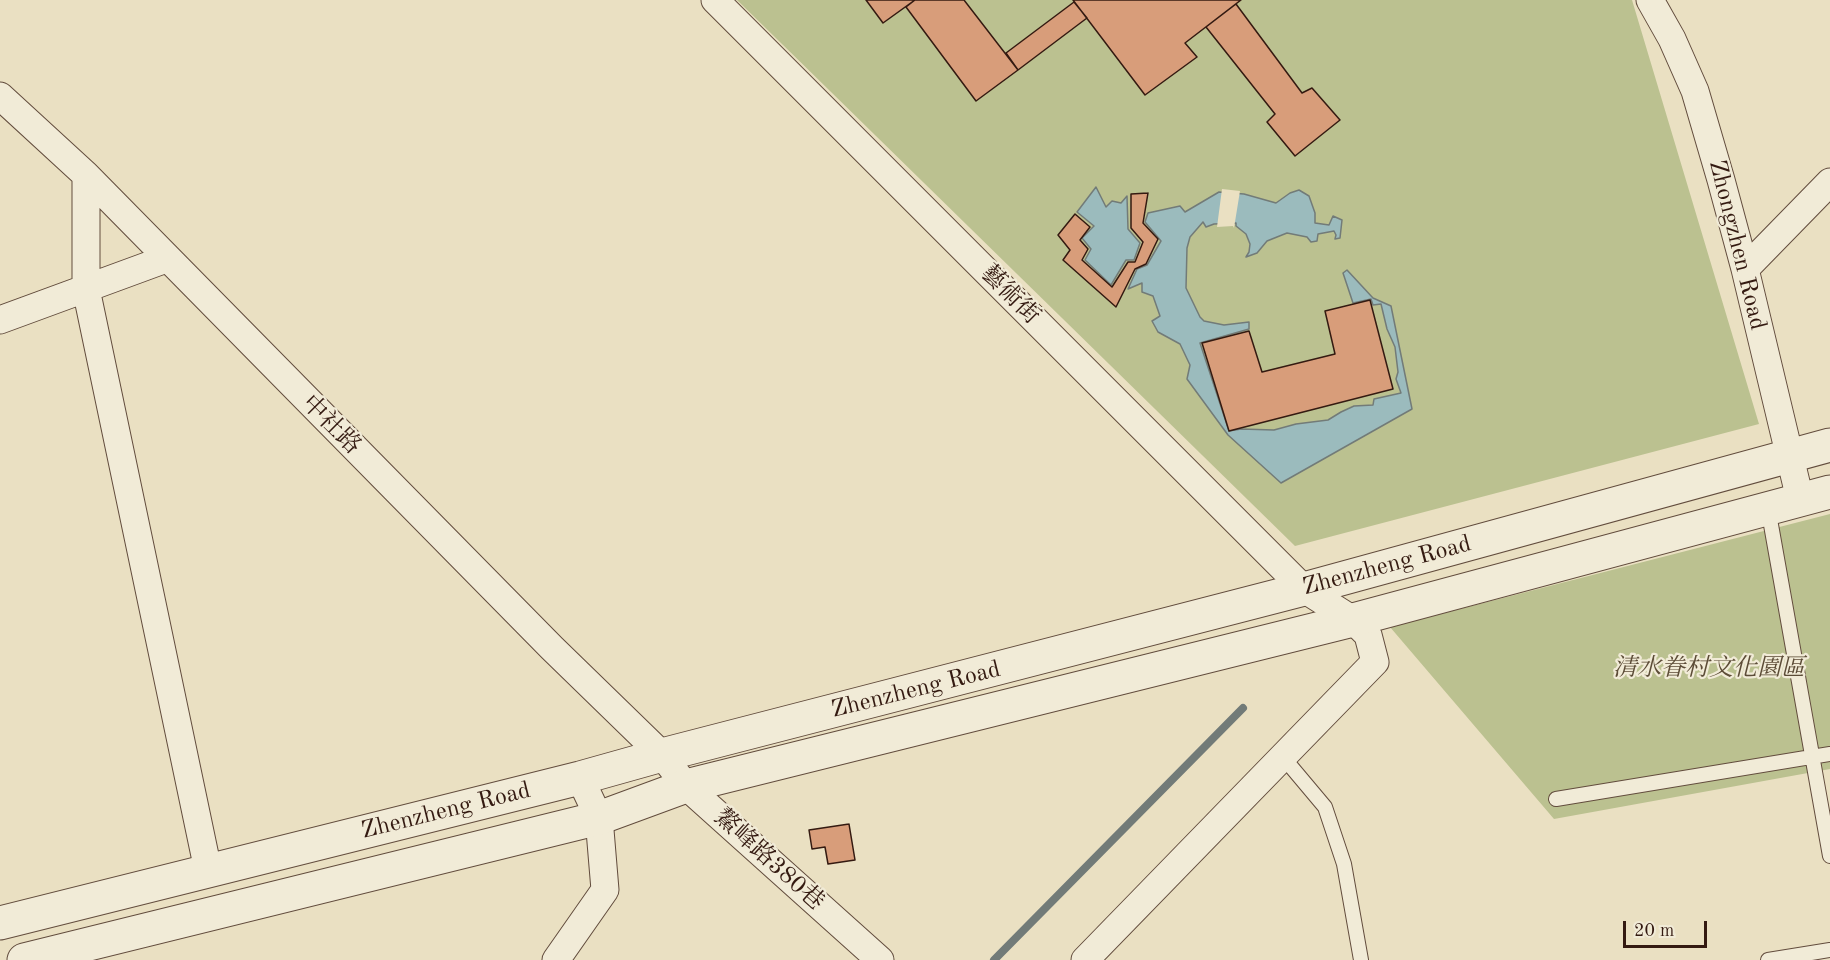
<!DOCTYPE html>
<meta charset="utf-8">
<style>
body{margin:0}
#map{position:relative;width:1830px;height:960px;overflow:hidden;background:#eae0c2;font-family:"Old Standard TT",serif}
canvas{display:block}
.scale{position:absolute;left:1623px;top:921px;width:84px;height:27px;box-sizing:border-box;border:3px solid #341a11;border-top:0;padding-left:8px;font-size:18px;line-height:21px;white-space:nowrap;color:#341a11;-webkit-text-stroke:4px #f1ebd7;paint-order:stroke}
</style>
<div id="map">
<canvas width="1830" height="960"></canvas>
<div class="scale">20 m</div>
</div>
<script>
const g = document.querySelector('canvas').getContext('2d');
g.lineJoin = 'round';
function fillPath(path, color) {
  g.fillStyle = color;
  g.fill(path, 'evenodd');
}
function shape(rows) {
  const path = new Path2D();
  for (const r of rows) {
    path.moveTo(r[0], r[1]);
    for (let i = 2; i < r.length; i += 2) path.lineTo(r[i], r[i + 1]);
  }
  return path;
}
function trace(path, color, width, dash) {
  g.strokeStyle = color;
  g.lineWidth = width;
  g.lineCap = dash ? 'butt' : 'round';
  g.setLineDash(dash || []);
  g.stroke(path);
}
function drawText(font, color, halo, rows, align = 'center') {
  g.font = font + ' "Old Standard TT","Noto Serif TC",serif';
  g.lineWidth = 4.5;
  g.setLineDash([]);
  g.textBaseline = 'middle';
  g.strokeStyle = halo;
  g.fillStyle = color;
  for (const [text, x, y, turn = 0] of rows) {
    g.save();
    g.translate(x, y);
    g.rotate((+turn || 0) * Math.PI / 180);
    g.textAlign = isNaN(turn) ? turn : align;
    if (halo) g.strokeText(text, 0, 0);
    g.fillText(text, 0, 0);
    g.restore();
  }
}
fillPath(shape([
 [737,0,1632,0,1759,424,1295,546],
 [1830,514,1830,769,1554,819,1390,627]
]), '#bbc190');
const water = shape([
 [1096,187,1106,207,1112,201,1121,203,1127,196,1128,229,1140,243,1134,260,1126,260,1111,285,1085,260,1091,249,1082,238,1094,226,1077,212,1096,187],
 [1299,190,1309,196,1315,213,1315,223,1329,225,1333,216,1342,220,1340,238,1335,239,1336,235,1334,231,1318,234,1317,241,1311,242,1307,237,1287,233,1267,241,1257,253,1246,257,1249,252,1250,244,1246,234,1236,226,1236,223,1214,224,1206,227,1203,222,1190,237,1187,248,1186,288,1200,317,1204,321,1224,325,1249,322,1249,329,1200,343,1229,431,1241,429,1274,430,1296,424,1328,420,1341,412,1354,406,1373,405,1374,399,1401,393,1396,379,1398,372,1395,347,1387,329,1381,304,1373,305,1371,299,1353,303,1343,273,1347,270,1373,298,1391,306,1412,409,1281,483,1228,435,1187,379,1190,365,1180,344,1158,332,1152,321,1160,316,1153,296,1142,292,1142,283,1128,289,1137,269,1147,265,1161,241,1145,222,1148,213,1180,206,1185,212,1219,192,1244,194,1276,203,1290,193,1299,190]
]);
fillPath(water, '#9bbbbd');
trace(water, '#727b78', 1.5);
fillPath(shape([
 [1222,189,1240,191,1234,228,1233,226,1217,227]
]), '#eae0c2');
trace(shape([
 [994,960,1243,708]
]), '#727b78', 8);
const building = shape([
 [866,0,915,0,883,23,866,0],
 [915,0,964,0,1018,70,976,101,906,7,915,0],
 [1073,0,1241,0,1185,43,1197,57,1145,95,1073,0],
 [1074,2,1087,18,1018,70,1006,53,1074,2],
 [1236,4,1302,93,1312,88,1340,120,1295,156,1267,122,1275,114,1206,27,1236,4],
 [1148,193,1143,223,1158,239,1146,264,1135,269,1116,307,1063,260,1070,250,1058,235,1075,214,1090,227,1080,240,1088,249,1082,260,1112,287,1128,262,1135,262,1143,242,1131,228,1131,194,1148,193],
 [1370,300,1393,389,1229,431,1202,343,1249,331,1262,372,1335,354,1325,311,1370,300],
 [849,824,855,860,828,864,825,847,812,849,809,830,849,824]
]);
fillPath(building, '#d89d7a');
trace(building, '#341a11', 1.5);
const service = shape([
 [1768,508,1830,856],
 [1283,757,1325,807,1344,864,1361,960],
 [1556,799,1830,754],
 [1768,960,1830,950]
]);
const minor = shape([
 [715,0,1304,589,1353,620,1368,635,1375,662,1085,960],
 [1650,0,1672,39,1695,91,1721,180,1745,269,1800,499],
 [0,96,86,175,552,648,662,755,686,786,880,960],
 [86,175,86,289,208,870],
 [1745,269,1830,182],
 [0,320,166,259],
 [556,960,605,890,599,818,580,778]
]);
const tertiary = shape([
 [0,923,580,778,662,755,1304,589,1830,445],
 [24,960,599,818,686,786,1353,620,1830,492]
]);
trace(service, '#624c3d', 16);
trace(minor, '#624c3d', 29);
trace(tertiary, '#624c3d', 35);
trace(service, '#f1ebd7', 14);
trace(minor, '#f1ebd7', 27);
trace(tertiary, '#f1ebd7', 33);
drawText('24px', '#341a11', '#f1ebd7', [
 ["Zhongzhen Road",1737,245,76],
 ["藝術街",1010,295,45],
 ["中社路",331,425,45],
 ["Zhenzheng Road",1387,566,-15],
 ["Zhenzheng Road",916,690,-14],
 ["Zhenzheng Road",446,811,-14],
 ["鰲峰路380巷",769,860,42]
]);
drawText('italic 24px', '#5c4c37', '#f1ebd7', [
 ["清水眷村文化園區",1709,669]
]);
</script>
